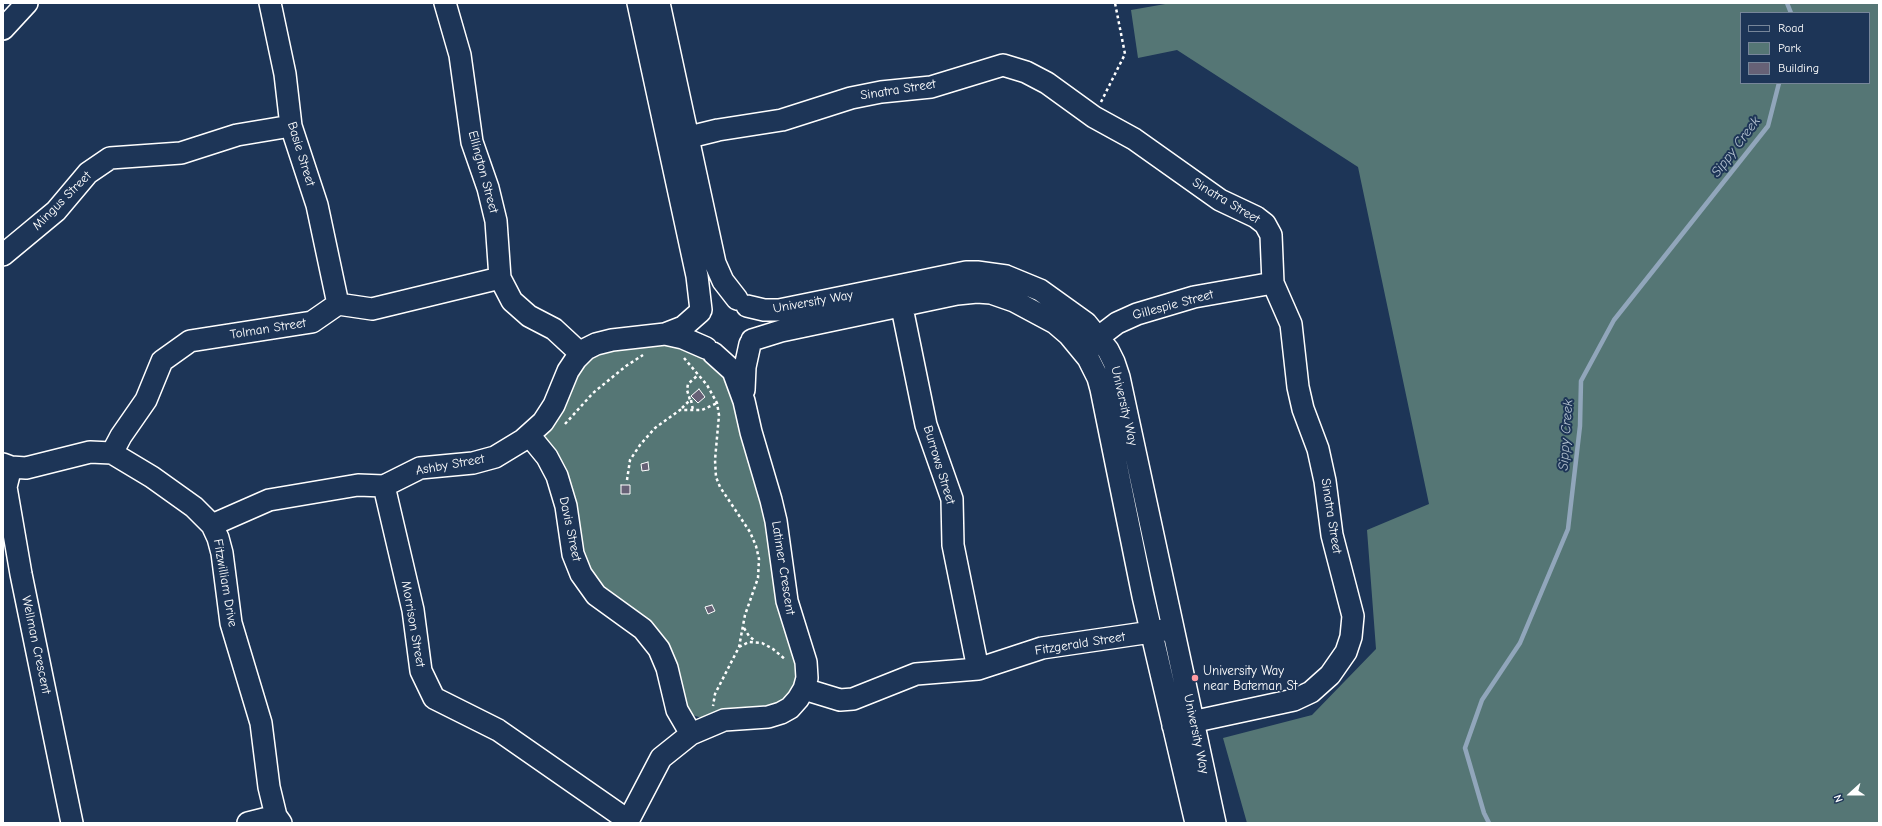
<!DOCTYPE html>
<style>
body{margin:0}
#map{position:relative;width:1882px;height:826px;overflow:hidden;background:#1d3557;font-family:"Comic Neue",sans-serif}
canvas{display:block}
.frame{position:absolute;inset:0;border:4px solid #fff;pointer-events:none}
.legend{position:absolute;left:1740px;top:12px;width:130px;height:72px;box-sizing:border-box;background:#1d3557;border:1px solid #77869a;margin:0;padding:5px 7px;list-style:none;font-size:12px;color:#fff}
.legend li{display:flex;align-items:center;gap:8px;height:20px}
.legend b{width:20px;border:1px solid #77869a}
.north{position:absolute;left:1830px;top:774px;width:40px;height:40px;-webkit-text-stroke:3px #1d3557;paint-order:stroke;rotate:249deg;font-size:11px;font-weight:700;line-height:16px;text-align:center;color:#fff}
.north::after{content:'';display:block;margin:auto;width:14px;height:18px;background:#fff;clip-path:polygon(50% 0,100% 100%,50% 72%,0 100%)}
</style>
<div id="map">
<canvas width="1882" height="826"></canvas>
<div class="frame"></div>
<ul class="legend">
<li><b style="height:5px;background:#1d3557"></b>Road</li>
<li><b style="height:11px;background:#557675"></b>Park</li>
<li><b style="height:11px;background:#666176"></b>Building</li>
</ul>
<div class="north">N</div>
</div>
<script>
const g = document.querySelector('canvas').getContext('2d');
g.lineJoin = 'round';
function fillPath(path, color) {
  g.fillStyle = color;
  g.fill(path, 'evenodd');
}
function shape(rows) {
  const path = new Path2D();
  for (const r of rows) {
    path.moveTo(r[0], r[1]);
    for (let i = 2; i < r.length; i += 2) path.lineTo(r[i], r[i + 1]);
  }
  return path;
}
function trace(path, color, width, dash) {
  g.strokeStyle = color;
  g.lineWidth = width;
  g.lineCap = dash ? 'butt' : 'round';
  g.setLineDash(dash || []);
  g.stroke(path);
}
function drawText(font, color, halo, rows, align = 'center') {
  g.font = font + ' "Comic Neue",sans-serif';
  g.lineWidth = 4;
  g.setLineDash([]);
  g.textBaseline = 'middle';
  g.strokeStyle = halo;
  g.fillStyle = color;
  for (const [text, x, y, turn = 0] of rows) {
    g.save();
    g.translate(x, y);
    g.rotate((+turn || 0) * Math.PI / 180);
    g.textAlign = isNaN(turn) ? turn : align;
    if (halo) g.strokeText(text, 0, 0);
    g.fillText(text, 0, 0);
    g.restore();
  }
}
fillPath(shape([
 [1171,3,1879,3,1879,823,1247,823,1223,738,1312,715,1376,649,1367,530,1429,504,1358,167,1177,50,1138,58,1131,10],
 [1741,13,1869,13,1869,83,1741,83],
 [662,341,723,367,764,496,798,659,797,687,782,704,702,718,692,715,688,712,683,701,612,600,589,574,545,439,547,428,572,377,598,352]
]), '#557675');
trace(shape([
 [1787,3,1791,13],
 [1489,823,1484,813,1465,748,1482,700,1520,643,1568,529,1580,426,1581,381,1614,320,1768,126,1779,83]
]), '#91a6bb', 4.5);
const building = shape([
 [699,389,705,397,698,403,691,396,699,389],
 [648,462,649,470,642,471,641,464,648,462],
 [621,485,630,485,630,494,621,494,621,485],
 [712,605,715,611,708,614,705,607,712,605]
]);
fillPath(building, '#666176');
trace(building, '#fff', 1);
const minor = shape([
 [270,3,285,74,291,126,317,205,338,304],
 [445,3,460,55,472,142,488,188,496,221,500,278,512,301,529,316,554,329,581,354],
 [638,3,697,276,701,310],
 [659,3,715,263,723,281,737,299],
 [3,29,27,3],
 [669,142,718,130,782,120,851,98,881,92,931,87,1003,65,1026,72,1047,83,1094,117,1134,139,1220,200,1256,217,1265,224,1271,235,1273,283,1291,324,1298,387,1303,409,1318,449,1325,481,1332,535,1353,616,1351,637,1346,652,1330,675,1311,692,1294,700,1173,726],
 [3,255,56,211,88,173,110,158,181,153,237,135,291,126],
 [899,293,926,425,952,499,953,545,978,669],
 [747,306,764,310,779,310,966,272,977,272,1006,276,1040,290,1086,323,1108,350,1114,362,1119,377,1215,823],
 [665,334,683,338,706,348],
 [752,340,781,331,957,294,977,292,991,293,1014,301,1055,323,1069,335,1088,358,1098,378,1101,389,1143,596,1196,823],
 [1087,346,1117,323,1137,314,1194,297,1273,283],
 [744,390,745,367,750,344],
 [529,435,547,457,557,476,566,506,573,554,581,574,596,595,643,629,659,649,667,668,677,710,691,734],
 [112,453,121,436,146,400,162,361,190,341,312,322,338,304,372,309,500,278],
 [3,464,11,467,26,468,90,452,112,453,152,477,194,507,212,525,218,538,222,553,231,623,261,723,269,787,276,816,281,823],
 [11,467,6,487,21,574,72,823],
 [384,486,413,610,421,671,434,698,498,730,629,821],
 [212,525,269,500,358,485,384,486,420,468,473,463,495,457,523,440,543,422,554,405,568,371,576,359,586,349,596,344,612,340,665,334,683,327,700,312],
 [804,689,840,700,853,699,916,674,978,669,1042,648,1165,630],
 [248,823,276,816],
 [627,823,661,758,691,734,724,720,768,717,781,713,790,708,798,699,804,689,807,678,806,662,787,601,776,521,771,500,751,432,744,401,733,371,713,353]
]);
trace(minor, '#fff', 24);
trace(shape([
 [1101,102,1125,54,1115,3],
 [684,358,707,385,717,403,719,415,715,460,716,477,720,487,750,532,756,546,759,559,758,578,745,615,739,647,715,694,713,706],
 [691,400,693,410],
 [682,408,690,400,687,390,688,384,698,375],
 [565,424,593,393,626,366,643,355],
 [627,480,630,460,640,445,655,428,680,410,702,410,717,403],
 [744,628,749,636,755,641],
 [739,647,749,642,762,643,773,649,786,660]
]), '#fff', 2.5, [3, 3]);
trace(minor, '#1d3557', 21);
for (const [x, y, r, color] of [
 [1195,678,4,"#ff9aa2"]
]) {
  const dot = new Path2D();
  dot.arc(x, y, r, 0, 2 * Math.PI);
  g.fillStyle = color;
  g.fill(dot);
  trace(dot, '#1d3557', 1.5);
}
drawText('13px', '#fff', '#1d3557', [
 ["Sinatra Street",898,90,-9],
 ["Basie Street",301,154,73],
 ["Ellington Street",483,172,75],
 ["Mingus Street",62,201,-45],
 ["Sinatra Street",1226,201,31],
 ["University Way",813,302,-10],
 ["Gillespie Street",1173,305,-15],
 ["Tolman Street",268,329,-9],
 ["University Way",1124,406,77],
 ["Ashby Street",450,465,-10],
 ["Burrows Street",939,465,73],
 ["Sinatra Street",1331,516,81],
 ["Davis Street",570,529,78],
 ["Latimer Crescent",783,568,81],
 ["Fitzwilliam Drive",225,583,80],
 ["Morrison Street",413,624,80],
 ["Fitzgerald Street",1080,644,-9],
 ["Wellman Crescent",36,645,78],
 ["University Way",1196,734,78]
]);
drawText('13px', '#fff', '#1d3557', [
 ["University Way",1203,671],
 ["near Bateman St",1203,686]
], 'left');
drawText('italic 14px', '#b6c3d2', '#1d3557', [
 ["Sippy Creek",1736,147,-53],
 ["Sippy Creek",1566,435,-86]
]);
</script>
